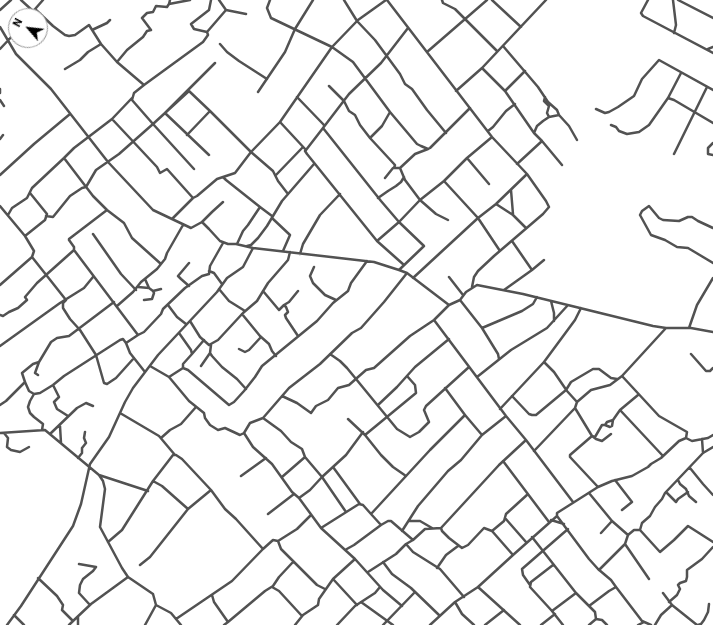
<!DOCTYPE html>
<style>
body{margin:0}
#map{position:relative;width:713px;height:625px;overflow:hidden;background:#fff;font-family:Roboto,sans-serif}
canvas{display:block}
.north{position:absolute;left:8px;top:8px;width:40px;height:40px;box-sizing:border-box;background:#fff;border:1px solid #999;border-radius:50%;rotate:298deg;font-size:11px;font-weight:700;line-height:16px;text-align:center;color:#000}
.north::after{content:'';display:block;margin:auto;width:14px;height:18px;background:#000;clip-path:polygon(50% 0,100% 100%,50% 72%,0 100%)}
</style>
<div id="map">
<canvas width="713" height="625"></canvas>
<div class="north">N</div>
</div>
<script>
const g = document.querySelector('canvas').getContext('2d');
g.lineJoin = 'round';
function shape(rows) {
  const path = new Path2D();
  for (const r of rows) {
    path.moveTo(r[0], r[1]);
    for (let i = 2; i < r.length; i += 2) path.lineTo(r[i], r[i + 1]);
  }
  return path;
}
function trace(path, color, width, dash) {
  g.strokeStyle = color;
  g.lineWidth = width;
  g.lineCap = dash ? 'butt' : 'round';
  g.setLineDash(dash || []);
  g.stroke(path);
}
trace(shape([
 [21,0,33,11],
 [270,0,267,8,271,18,332,47,353,62,390,112,417,144,421,146,428,149,430,148,470,108],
 [344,0,357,21,375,40,400,74,405,84,412,89,427,110,446,133],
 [387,0,492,137,527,174,496,204,478,218,413,278],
 [442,0,443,3,455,9,497,51],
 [492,0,521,27],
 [648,0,641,13,643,16,713,53],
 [673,0,676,25,674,33],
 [678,0,713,18],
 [169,4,170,0],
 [35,9,53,26,65,35,69,36,75,35,89,25,101,44,117,62,144,85,134,93,132,100,153,124,165,113,209,155],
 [0,10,11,0],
 [226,10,246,14],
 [29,16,43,0],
 [0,27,16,54,51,89,108,162,153,210,191,228,202,222,212,212,223,202],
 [92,30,107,23,110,20],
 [207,32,194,29,191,24,209,10,211,0],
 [220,44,227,52,239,61,267,79],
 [503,46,538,87,548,102,557,110,559,115],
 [0,49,16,32],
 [708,49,713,47],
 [427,52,487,0],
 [117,62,127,50,143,37,147,31,151,30,142,18,147,13,153,12,156,6,167,7,169,4,190,0],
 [482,68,505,91,534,133,542,141,517,164],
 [65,69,80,60,88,52,101,44],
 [144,85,203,42,208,35,207,32,226,10,219,0],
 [329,86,344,101,349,111,355,115,360,125,370,138],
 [0,89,0,93],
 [456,91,482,68,546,0],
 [505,91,525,71],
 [258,92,285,52,295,29,313,0],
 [297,97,324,125,324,126],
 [545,97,544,101,549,106,547,113,549,117],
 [668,98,681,73],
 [0,100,4,106],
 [596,109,605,113,609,112,618,107,634,96,642,79,659,60,713,90],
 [210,111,189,91,165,113,215,63],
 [390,112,382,126,370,138,395,165,394,168],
 [112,119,157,167,160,173,167,169,193,198,197,196,217,179,235,173,251,152,273,171,278,181,288,194],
 [280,122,332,47,358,20,386,0],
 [611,125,616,127,619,131,627,134,639,132,649,125,668,98,674,100,713,123],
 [323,128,349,94,381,63,408,28],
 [488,131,493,127,506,111,515,104],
 [534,133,537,126,543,121,549,117,559,115,569,126,577,140],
 [187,135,210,111,251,152,280,122,306,150,305,151,307,154,377,241,404,265],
 [0,139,3,135],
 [542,141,562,165],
 [713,143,708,148,708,154,713,155],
 [428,149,415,154,400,168,405,180,420,200,436,214,448,220],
 [306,150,323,128,381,201,399,222,377,241],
 [674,154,707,87],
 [64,158,93,196,107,210,124,223,132,238,161,264],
 [467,158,489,184],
 [0,175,34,144,70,114],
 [276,175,303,147],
 [223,177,226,180,260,207,248,225,243,231,237,244],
 [385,178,393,168,400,168],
 [444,181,478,218,500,251],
 [511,190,513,214],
 [378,198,388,191,396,186,401,182,404,177],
 [496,204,513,215,526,228],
 [0,206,25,236,34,251,32,257,0,285],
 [260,207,272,216],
 [8,215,12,208,27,198,32,188,64,158,74,148,112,119,132,98],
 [46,216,53,217,70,196,82,188,86,187,96,170,119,154,153,124,194,169],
 [272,218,290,235,283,251],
 [172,219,193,198],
 [202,222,209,229,220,241,228,244,236,244,253,248,374,262,399,270,407,273,449,305],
 [713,228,698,221,692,217,688,217,679,221,663,220,659,218,649,206,642,211,640,215,651,235,665,240,677,247,688,248,713,263],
 [93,234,121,274,136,290],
 [25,236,45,220,47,214,30,193],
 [247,246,251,245,258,238,267,226,282,201,314,164],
 [74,250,138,335,126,343],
 [300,254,303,244,320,215,340,194],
 [32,257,66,300,63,303,63,308,70,319,80,330,96,355,104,383,107,384,116,378,134,358],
 [314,267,310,276,313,283,325,295,336,300],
 [399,270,424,246,399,222,420,200,444,181,467,158,492,137],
 [532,270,544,260],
 [209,271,214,273,222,284],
 [449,277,463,295],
 [189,286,181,279,178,276,189,263],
 [138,287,149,288,145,279],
 [472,287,474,277,478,271,494,256,543,214,549,207,546,201,527,174],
 [149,288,153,291,161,289],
 [219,289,229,301,245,311],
 [504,290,532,270,512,241],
 [263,291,279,310,284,305,286,307,288,312,285,315,286,318,298,336],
 [144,300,152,299,154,293,153,291],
 [460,300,482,328,498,354,499,359],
 [551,301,554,313,554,321],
 [168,305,177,317,186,324],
 [284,305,289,302,298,291],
 [117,306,133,292,141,282,157,269,165,259,167,253,183,225],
 [242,314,260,336,269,344,272,351,276,356],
 [0,315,3,316,9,312,18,308,27,300,25,297,37,283,74,250,74,247,69,240,69,239,107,210],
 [434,320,506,416,526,440,573,502],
 [190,321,200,337,209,345,218,340,243,313,257,301,268,283,288,260,290,252],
 [482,328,522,311,533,304,537,297],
 [689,328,697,305,713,278],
 [179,333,191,350,192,354,183,364,183,368],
 [138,335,144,332,161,314,163,309,185,288,202,276,209,274,210,266,223,243],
 [211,345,210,353,212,356,222,367,237,379,246,389],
 [0,346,60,303,84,288,93,277],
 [239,349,245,352,249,350,261,337],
 [192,354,204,340],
 [330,354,340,361,347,368,397,429,410,437,419,432,429,422,424,410,426,406,469,367],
 [691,354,706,371,710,371,713,368],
 [544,362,554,372,567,391,577,402,591,390,610,385,622,376,659,416,687,432,686,438],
 [150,366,169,377,183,368,188,370,229,405,234,402,244,391,255,377,262,366,317,321,333,303,348,291,351,283,367,261],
 [201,366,210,353],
 [38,375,35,373,39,362],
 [622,376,666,328],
 [169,377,189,401,204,413,205,418,210,425,218,430,225,428,240,435,244,433],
 [477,377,511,350,547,328,568,305],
 [25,382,22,373,33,364,39,362,51,342,57,338,69,336,114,302],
 [53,385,59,397,54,402,57,409,68,416],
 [445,388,465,415,482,435],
 [34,394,30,401,28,407,30,413,34,417,43,424,42,430],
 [638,395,620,410,663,456],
 [282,396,297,403,311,413,316,406,328,400,338,388,349,385,366,370,374,368,410,336,434,320,449,305,460,300,466,292,477,285,523,294,653,326,666,328,691,328,713,332],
 [512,396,529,414,532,415,536,415,566,390,571,382,593,369,599,369,611,378,617,379],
 [577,402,575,408,592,436,570,455,570,457,598,487],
 [0,405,6,401,25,382,29,391,34,394,40,393,53,385,64,376,120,340,123,339,126,343,130,353,145,372],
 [378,405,397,387,415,367,449,339],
 [500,409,544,362,575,320,581,308],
 [120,413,159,436,175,455],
 [263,418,250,423,244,433,253,447,272,464,292,492,299,498],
 [348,419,365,435,416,393,415,385,407,376],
 [613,420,612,426,610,427,605,425,607,422,613,420],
 [613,420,620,410],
 [605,425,602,425,595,437,592,436,596,439,602,441,611,434],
 [60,426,61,443],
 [0,433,45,430,99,475,148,491],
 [4,433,8,438,7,447,11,450,20,452,29,447],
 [50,434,77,408,86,403,93,406],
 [365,435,381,455,393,467,406,476],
 [161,438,170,430,181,424,196,407],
 [534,451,575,408],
 [703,453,713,447],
 [305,457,322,477,346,455,363,432],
 [78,458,82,453,82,448,86,443,84,438,85,432],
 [503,461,549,522],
 [333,467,360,504],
 [690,468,703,484,713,495],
 [99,475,103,481,105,489,100,527,122,568,128,577,153,594,156,605,145,625],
 [241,476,266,458],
 [282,477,305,457,302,449,291,442,281,431,263,418,289,388,320,364,352,333,361,328,384,302,407,273],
 [615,480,632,502,622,510],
 [678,480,680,484,686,489,689,496,696,502],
 [153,481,162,486,188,509],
 [666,492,676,502,678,499,688,492],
 [589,493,612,521,628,535,625,544],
 [528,494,506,514,504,521,492,531,513,555,557,516],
 [346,512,322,477,310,490,299,498,321,528,355,559,383,590,402,606],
 [268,514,294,494],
 [505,518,526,542],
 [551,520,564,524],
 [409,521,420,521,432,528],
 [321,528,359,504,363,505,371,514],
 [640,530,660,552,674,540,688,526,713,542],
 [402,531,418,506,448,471,461,460,482,435,506,416],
 [492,531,484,528,468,545,462,548,449,538,442,531,441,528,499,465,526,440],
 [601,533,612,521],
 [628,535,634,530,640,530,642,523,650,516,655,507,662,499,665,493,703,453,702,439],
 [532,537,576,593,595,612,596,619,589,625],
 [413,540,391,521,388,521,381,525,371,514,430,450,465,415],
 [278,541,281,549,317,585,325,589],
 [108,542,122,530,153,481,173,455,176,455,182,459,211,490,225,509,236,519,263,549,232,581,176,619],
 [406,544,413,540,425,529,441,528],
 [263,549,273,540,278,541,297,529,311,515],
 [345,550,354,545,381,525],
 [383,562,392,574,411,588,440,616],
 [79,564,96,567,93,571,83,579,80,585,79,593,90,605],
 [140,565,150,557,188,509,211,490],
 [437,568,446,555,458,546],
 [599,570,625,544,649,579],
 [368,572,396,554,406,544,413,552,440,569,464,597],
 [38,578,57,596,63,605,62,610,73,621,69,625],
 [333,579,357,605],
 [530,585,523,575,522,569,568,529],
 [272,587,279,591,302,616],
 [478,587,513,555],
 [616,587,611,580,598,569,589,559,557,516,557,513,598,487,612,481,632,476,648,467,651,464,661,458,679,441,686,438,692,441,708,438,713,435],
 [212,595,214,602,228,622,224,625],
 [361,602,393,625],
 [455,602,462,614,474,625],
 [669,602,677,595,680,589,678,585,680,583,686,581,687,577,687,570,702,559,713,547],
 [156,605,171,613,181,625],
 [672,605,697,625],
 [589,606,609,591,616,587,642,621,651,625],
 [552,611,530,587,531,582,553,565],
 [14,615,24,625],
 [78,617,78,625],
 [596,619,602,620,607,625],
 [73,621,91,604,128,577],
 [228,622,265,591,273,586,279,577,293,562],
 [7,625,21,606,73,526,81,504,90,464,109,437,125,402,133,388,158,355,217,292,227,278,243,267,253,248],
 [295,625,303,615,318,605,319,599,333,579,355,559],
 [337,625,355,606,375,593,380,587],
 [383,625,415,592],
 [430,625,455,602,478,587,520,625],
 [485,625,504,610],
 [541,625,555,614],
 [563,625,552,611,576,593],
 [638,625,644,622],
 [655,625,661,615,672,605,663,593],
 [698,625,701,624,704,620,708,612,709,604]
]), '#525252', 2.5);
</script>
